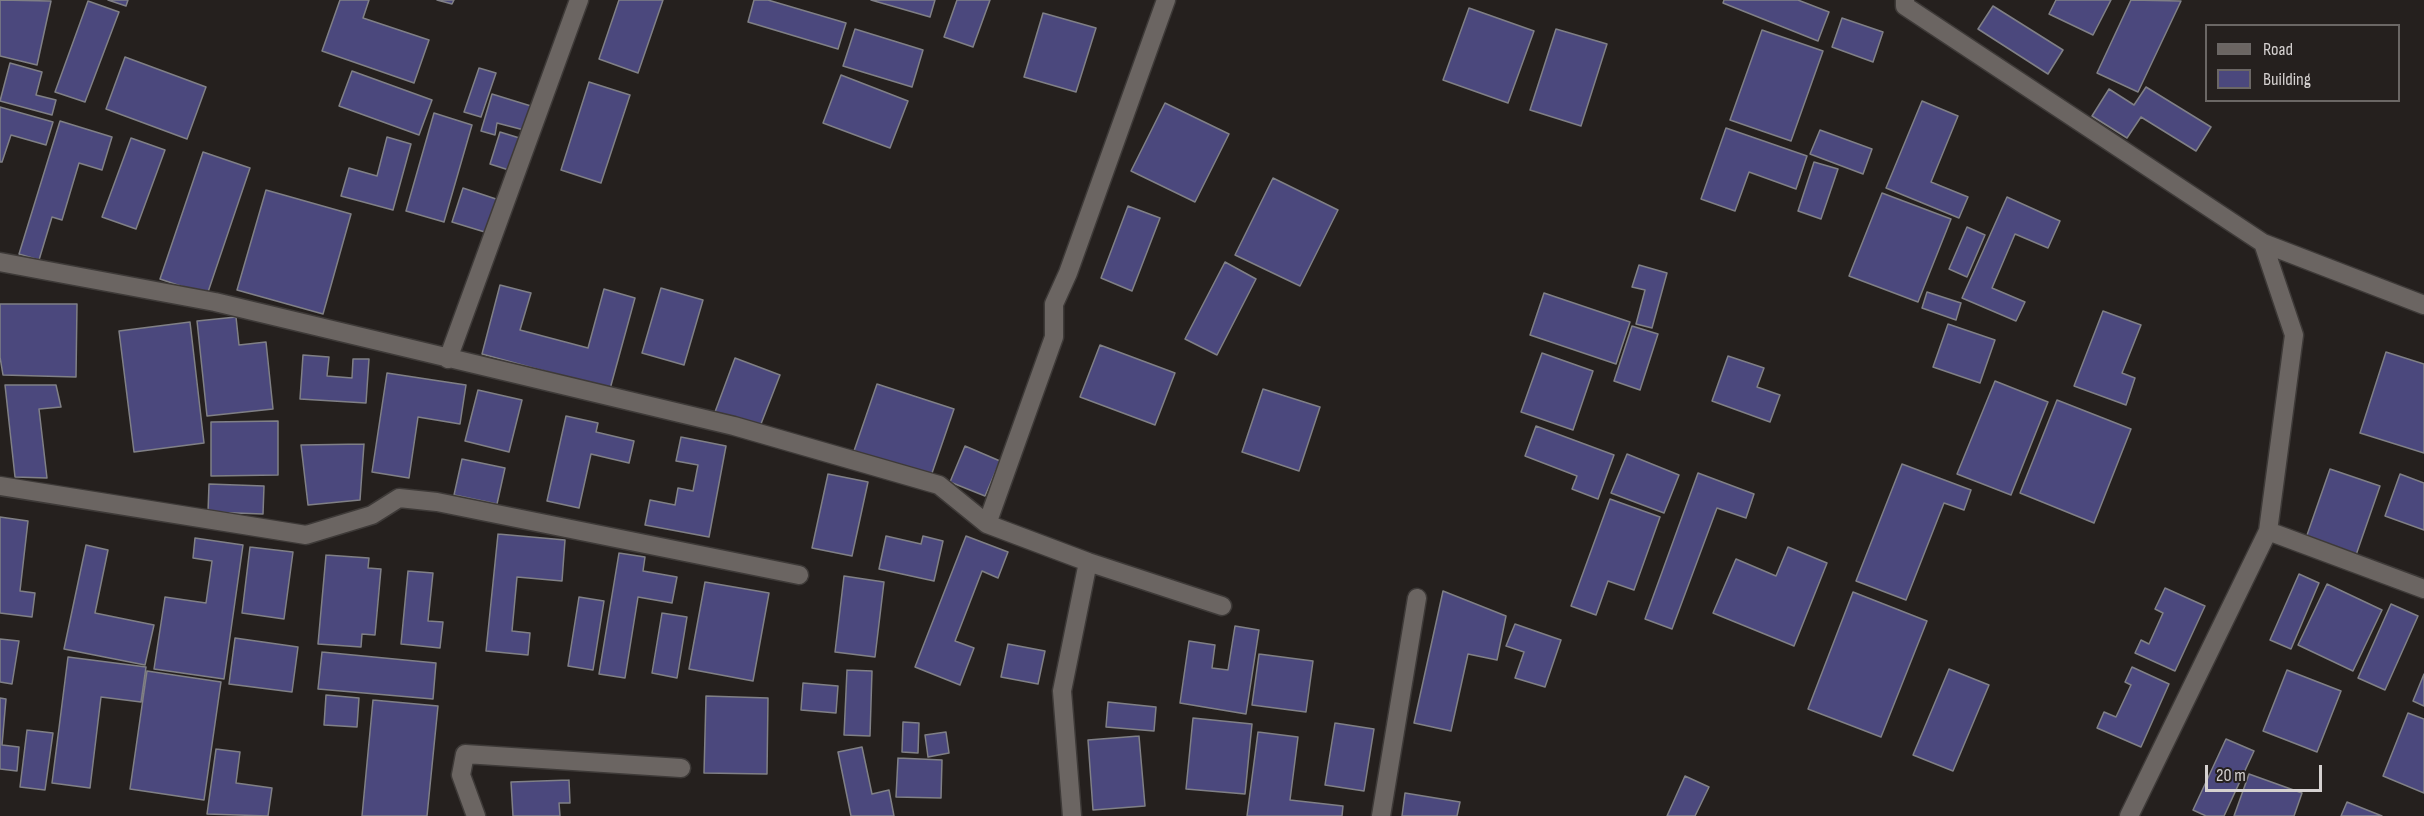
<!DOCTYPE html>
<style>
body{margin:0}
#map{position:relative;width:2424px;height:816px;overflow:hidden;background:#25201e;font-family:"Sofia Sans Condensed",sans-serif}
canvas{display:block}
.legend{position:absolute;left:2205px;top:24px;width:195px;height:78px;box-sizing:border-box;background:#25201e;border:2px solid #6b6765;margin:0;padding:8px 10px;list-style:none;font-size:18px;color:#d5d1d0}
.legend li{display:flex;align-items:center;gap:12px;height:30px}
.legend b{width:30px;border:2px solid #6b6765}
.scale{position:absolute;left:2205px;top:765px;width:117px;height:27px;box-sizing:border-box;border:3px solid #d5d1d0;border-top:0;padding-left:8px;font-size:18px;line-height:21px;white-space:nowrap;color:#d5d1d0;-webkit-text-stroke:4px #25201e;paint-order:stroke}
</style>
<div id="map">
<canvas width="2424" height="816"></canvas>
<ul class="legend">
<li><b style="height:8px;background:#6b6562"></b>Road</li>
<li><b style="height:16px;background:#4b487d"></b>Building</li>
</ul>
<div class="scale">20 m</div>
</div>
<script>
const g = document.querySelector('canvas').getContext('2d');
g.lineJoin = 'round';
function fillPath(path, color) {
  g.fillStyle = color;
  g.fill(path, 'evenodd');
}
function shape(rows) {
  const path = new Path2D();
  for (const r of rows) {
    path.moveTo(r[0], r[1]);
    for (let i = 2; i < r.length; i += 2) path.lineTo(r[i], r[i + 1]);
  }
  return path;
}
function trace(path, color, width, dash) {
  g.strokeStyle = color;
  g.lineWidth = width;
  g.lineCap = dash ? 'butt' : 'round';
  g.setLineDash(dash || []);
  g.stroke(path);
}
const building = shape([
 [0,0,51,1,37,65,0,56,0,0],
 [108,0,128,0,126,6,108,0],
 [340,0,369,0,363,18,429,40,414,83,322,51,340,0],
 [437,0,454,0,452,4,437,0],
 [619,0,663,0,638,73,599,59,619,0],
 [754,0,768,0,846,23,838,49,748,22,754,0],
 [871,0,935,0,930,17,871,0],
 [957,0,990,0,973,47,944,37,957,0],
 [1724,0,1798,0,1829,12,1818,41,1723,3,1724,0],
 [2056,0,2111,0,2093,35,2049,14,2056,0],
 [2131,0,2181,1,2138,92,2097,73,2131,0],
 [88,1,119,12,85,102,55,92,88,1],
 [1993,6,2063,50,2048,74,1978,29,1993,6],
 [1469,8,1534,31,1508,103,1443,80,1469,8],
 [1043,13,1096,28,1076,92,1024,77,1043,13],
 [1842,18,1883,32,1873,62,1832,47,1842,18],
 [855,29,923,50,912,87,843,66,855,29],
 [1556,29,1607,44,1581,126,1530,110,1556,29],
 [1762,30,1823,51,1791,141,1730,120,1762,30],
 [125,57,206,87,187,139,106,109,125,57],
 [10,63,42,72,36,95,56,100,52,115,0,101,10,63],
 [479,68,496,73,481,117,464,112,479,68],
 [352,71,432,100,419,135,339,106,352,71],
 [841,75,908,101,890,148,823,123,841,75],
 [589,82,630,95,601,183,561,170,589,82],
 [2146,87,2211,127,2196,151,2141,117,2127,138,2092,116,2109,89,2134,105,2146,87],
 [492,94,531,106,524,130,497,123,495,135,481,131,492,94],
 [1922,101,1958,116,1931,182,1968,197,1959,218,1886,188,1922,101],
 [1165,103,1229,134,1195,202,1131,171,1165,103],
 [0,107,53,122,46,145,11,135,2,162,0,162,0,107],
 [434,113,472,125,444,222,406,211,434,113],
 [60,121,112,137,102,170,79,163,62,220,52,217,39,260,19,254,60,121],
 [1726,128,1807,156,1796,189,1749,172,1735,211,1701,199,1726,128],
 [1820,130,1872,149,1863,174,1810,154,1820,130],
 [500,132,526,140,515,172,490,164,500,132],
 [387,137,411,144,393,210,341,196,349,168,377,176,387,137],
 [131,138,165,150,136,229,102,217,131,138],
 [203,152,250,168,207,295,160,279,203,152],
 [1814,162,1838,169,1821,219,1798,211,1814,162],
 [1273,178,1338,210,1300,286,1235,255,1273,178],
 [463,188,499,200,488,233,452,222,463,188],
 [266,190,351,214,323,314,237,290,266,190],
 [1882,193,1951,219,1918,302,1849,276,1882,193],
 [2007,197,2060,221,2048,248,2015,234,1992,288,2025,302,2016,321,1962,298,2007,197],
 [1128,206,1160,218,1132,291,1101,278,1128,206],
 [1967,227,1985,235,1967,277,1949,269,1967,227],
 [1225,262,1256,279,1217,355,1185,339,1225,262],
 [1639,265,1667,273,1652,328,1636,324,1645,290,1632,287,1639,265],
 [500,285,531,293,520,330,588,348,604,289,635,298,610,389,482,354,500,285],
 [661,288,703,300,684,365,642,353,661,288],
 [1927,292,1961,303,1956,320,1922,308,1927,292],
 [1544,293,1630,322,1616,364,1530,335,1544,293],
 [0,304,77,304,76,377,3,375,0,357,0,304],
 [2103,311,2141,325,2122,373,2135,378,2126,405,2074,386,2103,311],
 [236,317,239,345,266,342,273,409,207,416,197,321,236,317],
 [190,322,204,443,134,452,119,331,190,322],
 [1948,324,1995,340,1980,383,1933,367,1948,324],
 [1632,326,1658,334,1640,390,1614,381,1632,326],
 [1100,345,1175,373,1155,425,1080,397,1100,345],
 [2386,352,2424,364,2424,453,2360,433,2386,352],
 [1542,353,1593,371,1573,430,1521,412,1542,353],
 [303,355,329,357,327,376,352,378,353,359,369,359,366,403,300,399,303,355],
 [1728,356,1764,368,1757,387,1780,395,1770,422,1712,401,1728,356],
 [735,358,780,375,759,429,715,412,735,358],
 [387,373,466,385,460,424,418,417,409,478,372,472,387,373],
 [1995,381,2048,402,2011,495,1957,474,1995,381],
 [877,384,954,409,931,476,854,451,877,384],
 [5,385,56,385,61,407,39,409,47,478,15,477,5,385],
 [1263,389,1320,407,1299,471,1242,452,1263,389],
 [478,390,522,400,509,452,465,441,478,390],
 [2057,400,2131,429,2094,523,2020,493,2057,400],
 [566,416,598,423,596,432,634,441,629,463,591,454,579,508,547,501,566,416],
 [278,421,278,475,211,476,211,422,278,421],
 [1536,426,1614,455,1598,499,1572,489,1577,476,1525,456,1536,426],
 [681,437,726,446,709,537,645,525,650,500,675,505,678,488,693,491,698,465,676,461,681,437],
 [364,444,360,500,308,505,301,445,364,444],
 [965,446,1000,461,985,496,950,482,965,446],
 [1627,454,1679,475,1664,513,1611,493,1627,454],
 [462,459,505,468,497,504,454,495,462,459],
 [1902,464,1971,490,1964,510,1944,503,1906,600,1856,581,1902,464],
 [2330,469,2380,486,2356,555,2306,538,2330,469],
 [1698,473,1754,494,1746,518,1717,508,1672,629,1645,619,1698,473],
 [828,474,868,482,852,556,812,548,828,474],
 [2400,474,2424,483,2424,530,2385,516,2400,474],
 [209,484,264,486,263,514,208,512,209,484],
 [1610,499,1660,517,1634,590,1608,581,1596,615,1571,606,1610,499],
 [0,517,28,521,20,591,35,593,32,617,0,613,0,517],
 [498,534,565,540,562,581,517,577,512,631,530,633,528,655,486,651,498,534],
 [886,536,921,544,923,536,943,541,934,581,879,569,886,536],
 [966,536,1008,552,998,578,982,571,955,641,974,648,960,685,915,667,966,536],
 [195,538,243,545,224,679,154,669,165,597,206,603,212,561,193,558,195,538],
 [86,545,108,550,95,613,154,625,145,665,64,649,86,545],
 [250,547,293,552,284,619,242,613,250,547],
 [1788,547,1827,563,1794,646,1713,613,1736,559,1776,576,1788,547],
 [619,553,645,557,643,571,677,577,672,603,638,597,625,678,599,674,619,553],
 [326,555,369,558,368,568,381,569,375,635,362,634,361,647,318,644,326,555],
 [408,571,433,573,428,621,443,622,440,648,401,644,408,571],
 [2299,574,2319,583,2291,649,2270,640,2299,574],
 [844,576,884,582,875,657,835,652,844,576],
 [705,582,769,593,753,681,689,669,705,582],
 [2327,584,2382,610,2353,671,2298,645,2327,584],
 [2165,588,2205,606,2175,671,2135,653,2141,640,2149,644,2163,613,2155,609,2165,588],
 [1443,591,1506,616,1497,660,1468,654,1451,731,1414,723,1443,591],
 [1853,592,1927,621,1881,737,1808,709,1853,592],
 [579,597,604,601,593,670,568,666,579,597],
 [2391,604,2418,616,2385,690,2358,678,2391,604],
 [662,613,687,617,677,678,652,673,662,613],
 [1515,624,1561,640,1545,687,1515,678,1524,652,1506,646,1515,624],
 [1235,626,1259,630,1246,714,1180,703,1189,641,1215,645,1212,668,1228,670,1235,626],
 [235,638,298,647,292,692,229,684,235,638],
 [0,639,19,641,12,684,0,682,0,639],
 [1008,644,1045,651,1038,684,1001,677,1008,644],
 [322,652,436,663,433,699,318,689,322,652],
 [1259,654,1313,661,1306,712,1252,705,1259,654],
 [68,657,146,667,141,702,101,697,90,788,52,783,68,657],
 [2132,667,2169,684,2141,747,2097,728,2104,712,2116,717,2131,685,2125,682,2132,667],
 [1949,669,1989,685,1953,771,1913,755,1949,669],
 [847,670,872,671,870,736,844,735,847,670],
 [2287,670,2341,691,2317,752,2263,731,2287,670],
 [147,671,221,682,204,800,130,789,147,671],
 [2424,674,2424,706,2413,701,2424,674],
 [803,683,838,686,836,713,801,710,803,683],
 [326,695,359,698,357,727,324,725,326,695],
 [706,696,768,698,767,774,704,773,706,696],
 [0,698,6,699,2,745,19,747,17,771,0,769,0,698],
 [373,700,438,706,427,816,362,816,373,700],
 [1108,702,1156,707,1154,731,1106,727,1108,702],
 [2408,713,2424,719,2424,793,2383,776,2408,713],
 [1193,718,1252,724,1245,794,1186,789,1193,718],
 [903,722,919,723,918,753,902,752,903,722],
 [1335,723,1374,729,1364,791,1325,785,1335,723],
 [27,730,53,733,45,790,20,787,27,730],
 [946,732,949,753,928,757,925,735,946,732],
 [1258,732,1298,737,1290,800,1343,806,1342,816,1247,816,1258,732],
 [1139,736,1145,806,1093,810,1088,740,1139,736],
 [2226,739,2254,751,2224,816,2206,816,2193,810,2226,739],
 [862,747,872,794,889,790,894,816,851,816,838,752,862,747],
 [216,749,240,752,236,783,272,788,268,816,207,814,216,749],
 [898,758,942,760,941,798,896,797,898,758],
 [2249,774,2302,793,2294,816,2234,816,2249,774],
 [1685,776,1709,787,1695,816,1667,816,1685,776],
 [569,780,570,803,559,803,560,816,513,816,511,782,569,780],
 [1405,793,1460,802,1457,816,1402,816,1405,793],
 [2347,802,2382,816,2341,816,2347,802]
]);
fillPath(building, '#4b487d');
trace(building, '#808086', 1.5);
const street = shape([
 [1905,0,1905,6,2263,243,2294,335,2268,531,2129,816],
 [2263,243,2424,305],
 [0,262,215,302,734,426,939,485,987,524,1088,562,1222,606],
 [448,359,579,0],
 [0,486,306,535,372,515,399,498,437,502,799,575],
 [987,524,1054,337,1054,304,1068,273,1166,0],
 [2268,531,2424,589],
 [476,816,461,775,465,754,681,768],
 [1072,816,1062,691,1088,562],
 [1381,816,1417,598]
]);
trace(street, '#3e3a38', 21);
trace(street, '#6b6562', 18);
</script>
